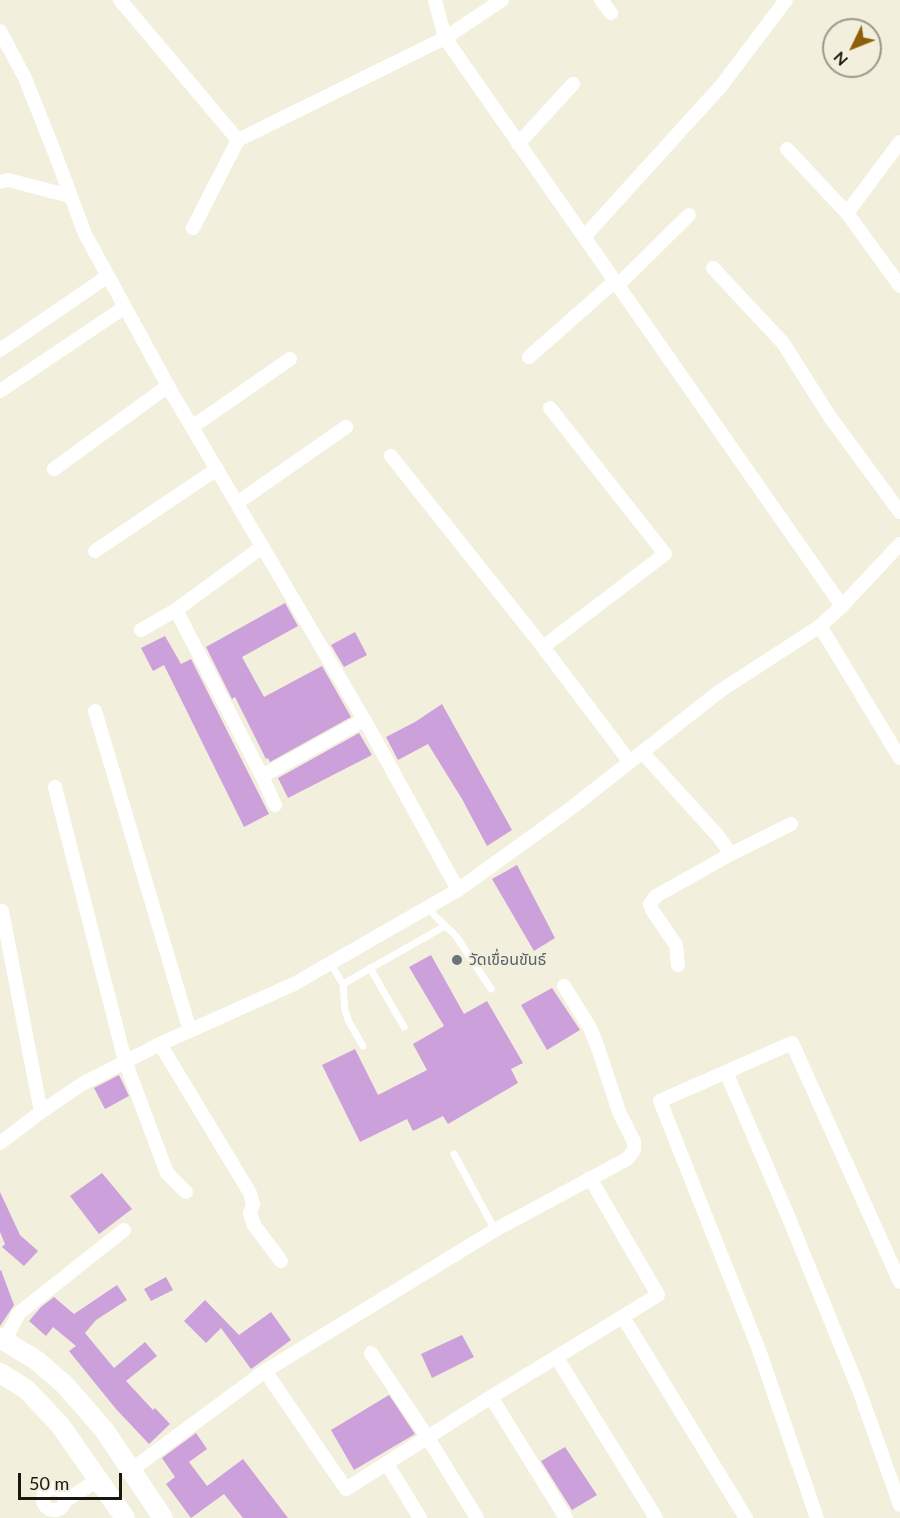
<!DOCTYPE html>
<meta charset="utf-8">
<style>
body{margin:0}
#map{position:relative;width:900px;height:1518px;overflow:hidden;background:#f2efdc;font-family:Lato,sans-serif}
canvas{display:block}
.north{position:absolute;left:822px;top:18px;width:60px;height:60px;box-sizing:border-box;background:#f2efdc;border:2px solid #9b998a;border-radius:50%;rotate:227deg;font-size:16px;font-weight:700;line-height:24px;text-align:center;color:#181710}
.north::after{content:'';display:block;margin:auto;width:21px;height:27px;background:#8e5f09;clip-path:polygon(50% 0,100% 100%,50% 72%,0 100%)}
.scale{position:absolute;left:18px;top:1473px;width:104px;height:27px;box-sizing:border-box;border:3px solid #181710;border-top:0;padding-left:8px;font-size:18px;line-height:21px;white-space:nowrap;color:#181710;-webkit-text-stroke:4px #f2efdc;paint-order:stroke}
</style>
<div id="map">
<canvas width="900" height="1518"></canvas>
<div class="north">N</div>
<div class="scale">50 m</div>
</div>
<script>
const g = document.querySelector('canvas').getContext('2d');
g.lineJoin = 'round';
function fillPath(path, color) {
  g.fillStyle = color;
  g.fill(path, 'evenodd');
}
function shape(rows) {
  const path = new Path2D();
  for (const r of rows) {
    if (r.length === 3) {
      path.moveTo(r[0] + r[2], r[1]);
      path.arc(r[0], r[1], r[2], 0, 2 * Math.PI);
      continue;
    }
    path.moveTo(r[0], r[1]);
    for (let i = 2; i < r.length; i += 2) path.lineTo(r[i], r[i + 1]);
  }
  return path;
}
function trace(path, color, width, dash) {
  g.strokeStyle = color;
  g.lineWidth = width;
  g.lineCap = dash ? 'butt' : 'round';
  g.setLineDash(dash || []);
  g.stroke(path);
}
function drawText(font, color, halo, rows, align = 'center') {
  g.font = font + ' Lato,"Noto Sans Thai",sans-serif';
  g.lineWidth = 4.5;
  g.setLineDash([]);
  g.textBaseline = 'middle';
  g.strokeStyle = halo;
  g.fillStyle = color;
  for (const [text, x, y, turn = 0] of rows) {
    g.save();
    g.translate(x, y);
    g.rotate((+turn || 0) * Math.PI / 180);
    g.textAlign = isNaN(turn) ? turn : align;
    if (halo) g.strokeText(text, 0, 0);
    g.fillText(text, 0, 0);
    g.restore();
  }
}
fillPath(shape([
 [285,603,298,626,242,657,264,697,322,666,351,717,270,762,268,758,266,759,235,697,232,699,206,647],
 [355,632,367,655,344,667,331,645],
 [165,636,181,664,191,659,269,814,244,827,164,665,153,671,141,648],
 [442,704,512,830,487,846,462,799,428,744,398,760,386,737,415,722],
 [359,733,372,755,288,798,278,778],
 [517,865,555,938,534,951,492,879],
 [431,955,464,1014,487,1001,523,1063,511,1069,518,1083,448,1124,443,1116,413,1131,407,1119,360,1142,322,1065,355,1049,378,1095,427,1070,413,1044,444,1026,409,967],
 [552,988,580,1030,547,1050,521,1005],
 [119,1075,129,1096,105,1109,94,1088],
 [102,1173,132,1209,99,1234,70,1196],
 [0,1192,20,1235,38,1251,24,1266,2,1247,5,1244,0,1232],
 [1,1270,14,1305,0,1326,0,1271],
 [166,1277,173,1290,151,1301,144,1289],
 [117,1285,127,1300,96,1320,85,1333,114,1368,145,1342,157,1356,126,1381,153,1410,155,1408,170,1424,149,1444,116,1409,69,1351,76,1346,53,1327,46,1336,29,1321,41,1307,54,1297,74,1314],
 [205,1300,239,1335,271,1312,291,1340,251,1369,221,1328,206,1343,184,1321],
 [462,1335,474,1357,432,1378,421,1354],
 [389,1395,415,1434,354,1470,331,1430],
 [196,1433,207,1449,189,1462,207,1486,243,1459,288,1518,243,1518,224,1494,191,1518,166,1484,175,1477,162,1458],
 [565,1447,597,1495,572,1510,541,1461]
]), '#cca0da');
trace(shape([
 [430,907,434,915,456,936,491,989],
 [330,963,343,984,345,1010,349,1022,363,1046],
 [370,968,404,1027],
 [343,984,445,926],
 [454,1154,495,1230]
]), '#fff', 7);
trace(shape([
 [120,0,238,140,445,38,502,0],
 [435,0,445,38,842,606],
 [601,0,611,13],
 [0,31,25,78,54,151,85,234,173,395,369,728,458,890],
 [900,142,847,213,900,286],
 [518,144,573,84],
 [787,149,847,213],
 [0,182,8,180,70,196],
 [193,228,238,140],
 [584,237,721,86,786,0],
 [713,268,783,343,830,417,900,512],
 [617,286,689,215],
 [0,350,108,276],
 [529,357,614,282],
 [0,391,125,307],
 [192,427,290,359],
 [391,456,543,647,630,762],
 [54,469,168,386],
 [237,503,346,427],
 [262,547,176,610,262,776,364,720],
 [95,551,217,469],
 [820,626,900,758],
 [141,630,176,610],
 [543,647,665,554,550,408],
 [95,711,190,1031],
 [643,753,718,836,731,854,656,896,650,904,652,910,676,945,678,965],
 [262,776,275,805],
 [55,787,125,1061,167,1173,186,1192],
 [731,854,791,824],
 [2,911,41,1112],
 [160,1044,250,1193,253,1204,250,1213,254,1225,281,1261],
 [726,1072,788,1216,859,1390,900,1505],
 [0,1143,41,1112,82,1084,160,1044,294,984,458,890,570,809,720,691,820,626,842,606,900,544],
 [623,1317,746,1518],
 [5,1340,19,1313,124,1230],
 [371,1353,428,1438,477,1518],
 [557,1358,656,1518],
 [265,1371,346,1489,491,1397,658,1295,590,1178],
 [491,1397,566,1518],
 [387,1464,420,1518],
 [131,1470,265,1371,495,1230,627,1159,634,1150,634,1142,619,1112,597,1045,590,1028,564,986],
 [54,1499,11],
 [65,1501,99,1479],
 [817,1518,759,1350,660,1101,792,1043,900,1282]
]), '#fff', 14);
trace(shape([
 [0,1338,36,1360,65,1385,105,1431,163,1518],
 [0,1373,26,1389,60,1425,125,1518]
]), '#fff', 20);
for (const [x, y, r, color] of [
 [457,960,6,"#6b7280"]
]) {
  const dot = new Path2D();
  dot.arc(x, y, r, 0, 2 * Math.PI);
  g.fillStyle = color;
  g.fill(dot);
  trace(dot, '#f2efdc', 2);
}
drawText('16px', '#5b616d', '#f2efdc', [
 ["วัดเขื่อนขันธ์",469,960]
], 'left');
</script>
